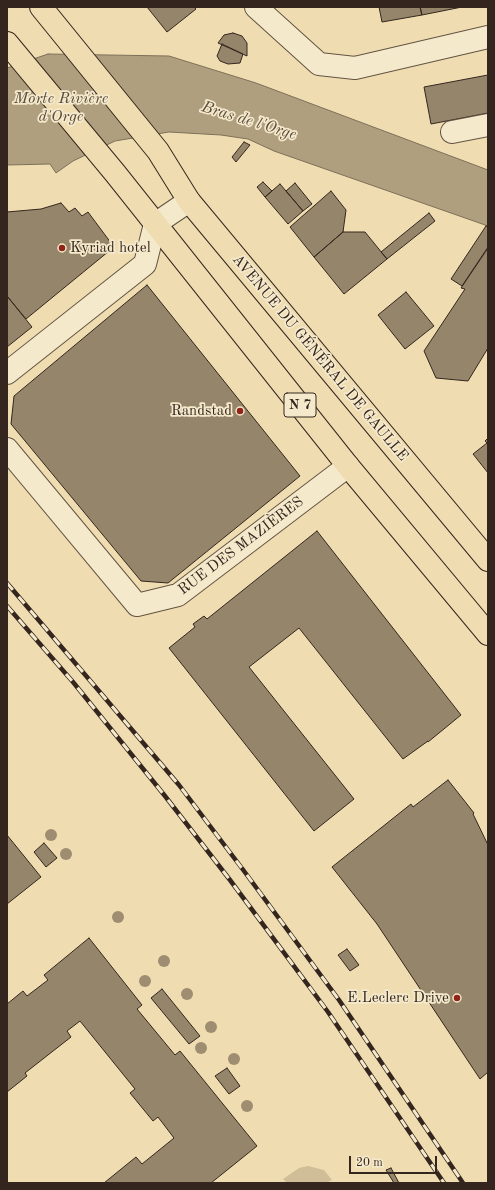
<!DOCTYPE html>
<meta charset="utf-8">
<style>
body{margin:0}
#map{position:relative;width:495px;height:1190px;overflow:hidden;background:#efddb1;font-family:"Old Standard TT",serif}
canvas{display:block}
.frame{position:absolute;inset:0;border:8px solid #34261e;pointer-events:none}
.scale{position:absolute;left:349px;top:1156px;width:88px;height:18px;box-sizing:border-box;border:2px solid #34261e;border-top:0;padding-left:5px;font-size:12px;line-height:14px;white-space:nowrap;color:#34261e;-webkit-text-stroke:3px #f5e9cc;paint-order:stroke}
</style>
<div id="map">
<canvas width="495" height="1190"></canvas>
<div class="frame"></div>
<div class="scale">20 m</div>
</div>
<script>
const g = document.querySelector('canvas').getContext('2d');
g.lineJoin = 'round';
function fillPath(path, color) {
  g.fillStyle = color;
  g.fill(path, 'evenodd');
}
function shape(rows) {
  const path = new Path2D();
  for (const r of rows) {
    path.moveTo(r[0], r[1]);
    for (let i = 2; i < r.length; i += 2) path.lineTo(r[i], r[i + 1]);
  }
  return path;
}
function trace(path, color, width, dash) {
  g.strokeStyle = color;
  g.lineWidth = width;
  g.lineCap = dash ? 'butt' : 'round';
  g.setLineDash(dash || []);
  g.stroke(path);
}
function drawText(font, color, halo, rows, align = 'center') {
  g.font = font + ' "Old Standard TT",serif';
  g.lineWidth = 3.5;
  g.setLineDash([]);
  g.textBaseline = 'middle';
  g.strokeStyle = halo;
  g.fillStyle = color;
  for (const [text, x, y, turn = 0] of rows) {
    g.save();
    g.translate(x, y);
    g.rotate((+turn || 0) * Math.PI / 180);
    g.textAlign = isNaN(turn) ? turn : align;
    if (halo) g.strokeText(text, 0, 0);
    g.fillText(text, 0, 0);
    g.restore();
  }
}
fillPath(shape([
 [308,1166,324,1170,332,1180,326,1183,287,1183,283,1179,299,1168]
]), '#cfbe98');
const water = shape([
 [48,54,169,56,256,83,488,170,488,226,274,151,248,139,221,135,169,132,115,141,73,161,56,173,50,164,7,165,7,68,48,54]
]);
fillPath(water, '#af9f7f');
trace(water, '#7e6f58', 1);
const building = shape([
 [147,7,194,7,196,9,167,32,147,7],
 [379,7,420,7,422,15,382,22,379,7],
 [420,7,462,7,422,15,420,7],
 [233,33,242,36,247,43,247,56,218,43,224,35,233,33],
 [222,44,243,54,240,63,228,64,220,61,217,56,222,44],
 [488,75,488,113,431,124,424,87,488,75],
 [244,142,250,145,236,162,232,157,244,142],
 [263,182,272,191,265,197,257,187,263,182],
 [295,183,312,204,303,211,286,191,295,183],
 [280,184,303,211,288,224,265,197,280,184],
 [331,191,346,210,343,232,314,257,290,227,331,191],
 [61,203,69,212,75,208,82,216,88,212,114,247,26,319,7,296,7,212,41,209,61,203],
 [429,213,435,221,387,259,381,252,429,213],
 [486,226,488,227,488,247,462,286,451,279,486,226],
 [343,232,365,232,387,259,344,294,314,257,343,232],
 [488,248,488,348,468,381,436,378,424,351,465,289,461,288,488,248],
 [147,285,300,476,168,583,141,581,11,424,14,396,147,285],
 [406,292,434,326,405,349,378,315,406,292],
 [7,296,32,327,7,347,7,296],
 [488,438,488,473,473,454,487,443,485,441,488,438],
 [317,531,461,715,428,742,428,741,403,759,299,628,249,667,354,799,314,831,169,648,195,627,193,624,204,616,207,619,317,531],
 [448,780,474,813,473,814,488,845,488,1072,480,1079,377,924,332,867,411,804,413,807,448,780],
 [7,835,41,877,7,904,7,835],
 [44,843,57,858,46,867,34,852,44,843],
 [89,938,142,1005,137,1009,175,1055,180,1051,257,1146,211,1183,104,1183,136,1157,142,1164,174,1138,158,1117,153,1121,130,1093,135,1089,80,1021,67,1031,71,1037,25,1073,27,1076,7,1092,7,1004,23,991,27,996,48,980,44,975,89,938],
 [347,949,359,965,350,971,338,955,347,949],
 [162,989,200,1036,189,1044,151,998,162,989],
 [227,1068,240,1086,229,1094,215,1076,227,1068],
 [391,1168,399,1183,394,1183,386,1170,391,1168]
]);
fillPath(building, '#95856a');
trace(building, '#34261e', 1);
const minor = shape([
 [256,7,319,64,355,68,488,37],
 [452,132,488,125],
 [7,373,145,264,155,224,189,201],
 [7,449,137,605,178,595,348,466]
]);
const major = shape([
 [41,7,158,151,189,201,488,560],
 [7,43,115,173,348,466,488,634]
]);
trace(minor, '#635443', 24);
trace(major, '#34261e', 24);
trace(minor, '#f5e9cc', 22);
trace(major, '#efddb1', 22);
const rail = shape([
 [7,583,179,785,244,871,339,1000,463,1183],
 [7,606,73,682,165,796,230,880,328,1012,444,1183]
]);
trace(rail, '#34261e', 4.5);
trace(rail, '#f5e9cc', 3, [9]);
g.fillStyle = '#9e8d71';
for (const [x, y] of [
 [51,835],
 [66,854],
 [118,917],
 [164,961],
 [145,981],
 [187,994],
 [211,1027],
 [201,1048],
 [234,1059],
 [247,1106]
]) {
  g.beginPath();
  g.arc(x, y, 6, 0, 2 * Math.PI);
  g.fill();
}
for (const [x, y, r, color] of [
 [62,248,4,"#8f2418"],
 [240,411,4,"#8f2418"],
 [457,998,4,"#8f2418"]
]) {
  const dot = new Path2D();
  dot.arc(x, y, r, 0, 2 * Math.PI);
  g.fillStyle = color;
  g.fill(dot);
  trace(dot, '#f5e9cc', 1.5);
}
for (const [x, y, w] of [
 [300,405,32]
]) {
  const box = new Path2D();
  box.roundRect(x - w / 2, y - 12, w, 24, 3);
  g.fillStyle = '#f5e9cc';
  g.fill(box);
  trace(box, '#34261e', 1);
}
drawText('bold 14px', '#34261e', null, [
 ["N 7",300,405]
]);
drawText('15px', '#34261e', '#f5e9cc', [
 ["Kyriad hotel",70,248,"left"],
 ["Randstad",232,411],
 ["E.Leclerc Drive",449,998]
], 'right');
drawText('15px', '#34261e', '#f5e9cc', [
 ["AVENUE DU GÉNÉRAL DE GAULLE",320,358,50],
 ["RUE DES MAZIÈRES",241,546,-37]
]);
drawText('italic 16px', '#594a3b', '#f5e9cc', [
 ["Morte Rivière",61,99],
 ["d'Orge",61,117],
 ["Bras de l'Orge",249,121,17]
]);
</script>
